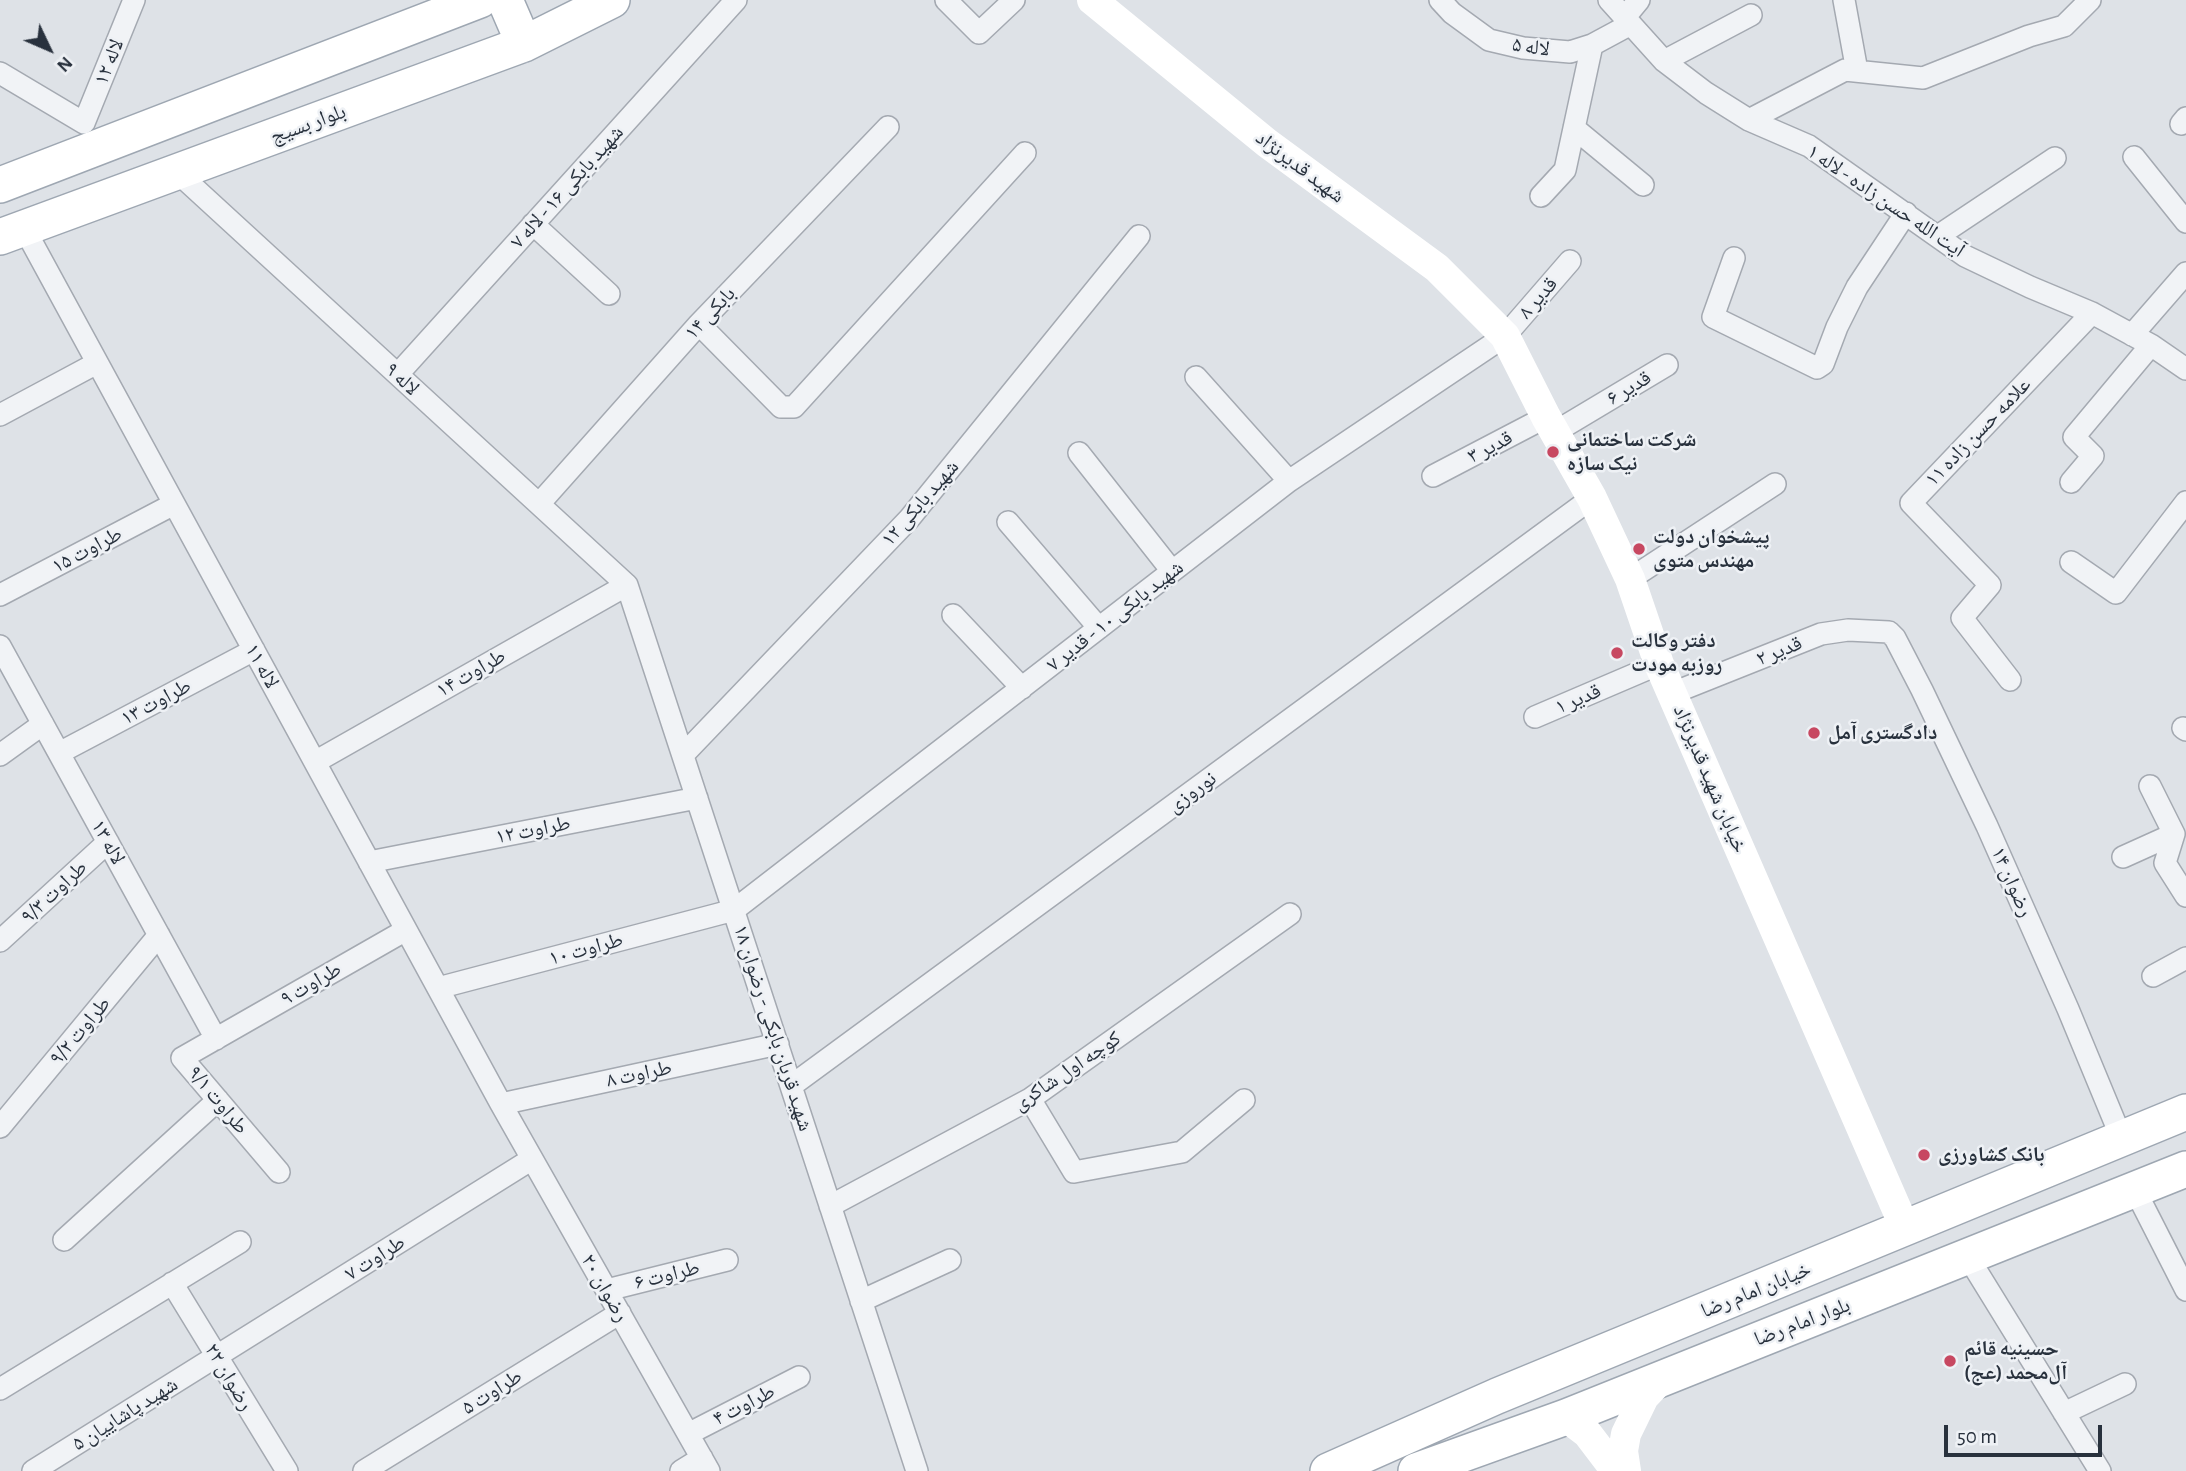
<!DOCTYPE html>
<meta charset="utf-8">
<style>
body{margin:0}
#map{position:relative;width:2186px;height:1471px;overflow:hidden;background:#dee2e7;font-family:"Alegreya Sans",sans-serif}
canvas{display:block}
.north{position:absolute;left:14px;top:14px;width:70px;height:70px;-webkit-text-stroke:5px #eef1f5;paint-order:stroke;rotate:134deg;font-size:19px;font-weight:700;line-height:28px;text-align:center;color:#28313d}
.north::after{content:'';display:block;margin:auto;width:24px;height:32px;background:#28313d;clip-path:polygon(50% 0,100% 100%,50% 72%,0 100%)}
.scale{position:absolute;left:1944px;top:1425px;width:158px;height:32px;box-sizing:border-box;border:4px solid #28313d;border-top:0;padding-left:9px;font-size:21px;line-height:24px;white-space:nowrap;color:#28313d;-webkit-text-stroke:5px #eef1f5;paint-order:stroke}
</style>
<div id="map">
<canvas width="2186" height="1471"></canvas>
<div class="north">N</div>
<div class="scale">50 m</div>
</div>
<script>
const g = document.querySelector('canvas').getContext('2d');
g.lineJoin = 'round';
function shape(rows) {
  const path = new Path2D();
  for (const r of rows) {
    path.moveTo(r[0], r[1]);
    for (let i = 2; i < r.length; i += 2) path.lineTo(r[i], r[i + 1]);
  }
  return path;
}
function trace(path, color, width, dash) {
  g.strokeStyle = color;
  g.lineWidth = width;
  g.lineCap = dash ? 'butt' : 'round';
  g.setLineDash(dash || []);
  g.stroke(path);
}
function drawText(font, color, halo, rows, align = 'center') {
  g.font = font + ' "Alegreya Sans","Noto Naskh Arabic",sans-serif';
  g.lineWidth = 5;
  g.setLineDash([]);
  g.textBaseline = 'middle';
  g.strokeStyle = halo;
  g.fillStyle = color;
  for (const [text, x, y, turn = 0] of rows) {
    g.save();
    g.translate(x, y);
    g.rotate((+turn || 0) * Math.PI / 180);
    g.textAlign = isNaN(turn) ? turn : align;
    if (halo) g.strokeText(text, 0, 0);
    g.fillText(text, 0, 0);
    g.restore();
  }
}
const street = shape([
 [946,0,979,33,1014,0],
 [1440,0,1452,13,1489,40,1523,48,1570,52,1592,45,1631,24],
 [1609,0,1664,61,1706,93,1749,120,1809,146,1965,256,2030,287,2092,313,2151,345,2186,369],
 [1844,0,1857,71],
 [1625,17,1639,0],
 [1664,61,1751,15],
 [0,73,84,123,134,0],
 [1749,120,1845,70,1923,78,2029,36,2064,26,2090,0],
 [2181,124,2186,118],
 [1574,128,1643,185],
 [2134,157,2186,222],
 [178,173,627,585,917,1471],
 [1541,196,1565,170,1592,45],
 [533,224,609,294],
 [24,228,501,1104,709,1471],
 [1938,236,2055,158],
 [1734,258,1713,317,1817,368,1823,364,1837,327,1857,287,1906,213],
 [699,324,781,407,794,407,1025,153],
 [2132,335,2186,273],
 [398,374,736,0],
 [1196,377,1289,481],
 [0,415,97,363],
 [1555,432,1667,365],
 [1079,453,1172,571],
 [1433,476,1546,417],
 [2071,482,2093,456,2074,437,2151,345],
 [539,504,699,324,888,127],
 [1008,522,1099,628],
 [2071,562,2116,593,2186,502],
 [1630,579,1775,484],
 [0,595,174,504],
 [953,615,1022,688],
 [0,646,216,1039],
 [2010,680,1962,618,1990,585,1911,503,2092,313],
 [1673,693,1821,634,1848,630,1889,632,1895,638,1922,690,1987,826,2068,1009,2121,1137],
 [1535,717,1659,664],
 [2183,728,2186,730],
 [59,753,254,650],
 [0,755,43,724],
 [683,755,909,519,1139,236],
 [315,762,627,585],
 [2150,786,2174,834,2165,863,2186,896],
 [2123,857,2174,834],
 [369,862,697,798],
 [0,941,108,842],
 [2153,976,2186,958],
 [438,988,734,910,1289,481,1505,336,1570,261],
 [791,1086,1592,498],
 [1030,1099,1074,1172,1182,1152,1244,1100],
 [501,1104,778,1044],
 [0,1127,159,935],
 [279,1172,182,1058,406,930],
 [2135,1190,2186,1290],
 [830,1206,1030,1099,1290,914],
 [64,1240,218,1100],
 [1968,1257,2100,1471],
 [172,1283,287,1471],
 [607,1290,727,1260],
 [861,1301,950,1260],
 [0,1389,240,1242],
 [2064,1413,2125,1384],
 [688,1434,799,1377],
 [33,1471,532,1159],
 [364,1471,620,1313],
 [681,1471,702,1458]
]);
const primary = shape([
 [505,0,524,44],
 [0,185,480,0],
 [0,237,524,44,612,0],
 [1328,1471,1497,1396,2186,1112],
 [1416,1471,1566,1417,2186,1169]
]);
trace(street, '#a4a9b1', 24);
trace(primary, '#9ea7b2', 38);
trace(street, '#f1f3f6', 21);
trace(shape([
 [1092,0,1267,143,1437,268,1505,336,1546,417,1592,498,1630,579,1659,664,1905,1228],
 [1566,1417,1587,1433,1616,1471],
 [1626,1471,1623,1451,1626,1434,1644,1397,1664,1376]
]), '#fff', 30);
trace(primary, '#fff', 35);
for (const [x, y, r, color] of [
 [1553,452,7,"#c74861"],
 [1639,549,7,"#c74861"],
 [1617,653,7,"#c74861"],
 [1814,733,7,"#c74861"],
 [1924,1155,7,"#c74861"],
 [1950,1361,7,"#c74861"]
]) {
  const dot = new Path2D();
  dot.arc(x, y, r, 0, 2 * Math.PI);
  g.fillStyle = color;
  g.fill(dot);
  trace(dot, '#eef1f5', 2.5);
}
drawText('21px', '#28313d', '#eef1f5', [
 ["لاله ۵",1531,47,8],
 ["لاله ۱۲",109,62,-68],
 ["بلوار بسیج",308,124,-20],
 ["شهید قدیرنژاد",1300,167,37],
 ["شهید بابکی ۱۶ - لاله ۷",567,187,-48],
 ["آیت الله حسن زاده - لاله ۱",1886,201,34],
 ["قدیر ۸",1538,298,-49],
 ["بابکی ۱۴",710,313,-47],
 ["لاله ۹",402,379,43],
 ["قدیر ۶",1629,388,-31],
 ["علامه حسن زاده ۱۱",1978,432,-46],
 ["قدیر ۳",1490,447,-27],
 ["شهید بابکی ۱۲",920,503,-49],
 ["طراوت ۱۵",87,550,-28],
 ["شهید بابکی ۱۰ - قدیر ۷",1115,616,-38],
 ["قدیر ۲",1779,651,-22],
 ["لاله ۱۱",262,666,61],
 ["طراوت ۱۴",471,673,-30],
 ["قدیر ۱",1578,699,-23],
 ["طراوت ۱۳",156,702,-28],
 ["خيابان شهيد قديرنژاد",1710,779,67],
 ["نوروزی",1192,792,-36],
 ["طراوت ۱۲",533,830,-11],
 ["لاله ۱۳",108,842,61],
 ["رضوان ۱۴",2012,882,66],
 ["طراوت ۹/۳",54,892,-43],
 ["طراوت ۱۰",586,949,-15],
 ["طراوت ۹",311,984,-30],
 ["شهید قربان بابکی - رضوان ۱۸",773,1028,72],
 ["طراوت ۹/۲",80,1031,-50],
 ["کوچه اول شاکری",1067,1071,-34],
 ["طراوت ۸",639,1074,-12],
 ["طراوت ۹/۱",218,1100,50],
 ["طراوت ۷",375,1258,-32],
 ["طراوت ۶",667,1275,-14],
 ["رضوان ۲۰",605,1288,60],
 ["خیابان امام رضا",1756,1290,-22],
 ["بلوار امام رضا",1802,1322,-21],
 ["رضوان ۲۲",229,1377,59],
 ["طراوت ۵",492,1392,-32],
 ["طراوت ۴",744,1405,-27],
 ["شهید پاشاییان ۵",125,1414,-32]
]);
drawText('bold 21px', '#28313d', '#eef1f5', [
 ["شرکت ساختمانی",1567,440],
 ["نیک سازه",1567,464],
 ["پیشخوان دولت",1653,537],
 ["مهندس متوی",1653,561],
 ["دفتر وکالت",1631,641],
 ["روزبه مودت",1631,665],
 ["دادگستری آمل",1828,733],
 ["بانک کشاورزی",1938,1155],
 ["حسینیه قائم",1964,1349],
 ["آل‌محمد (عج)",1964,1373]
], 'left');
</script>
